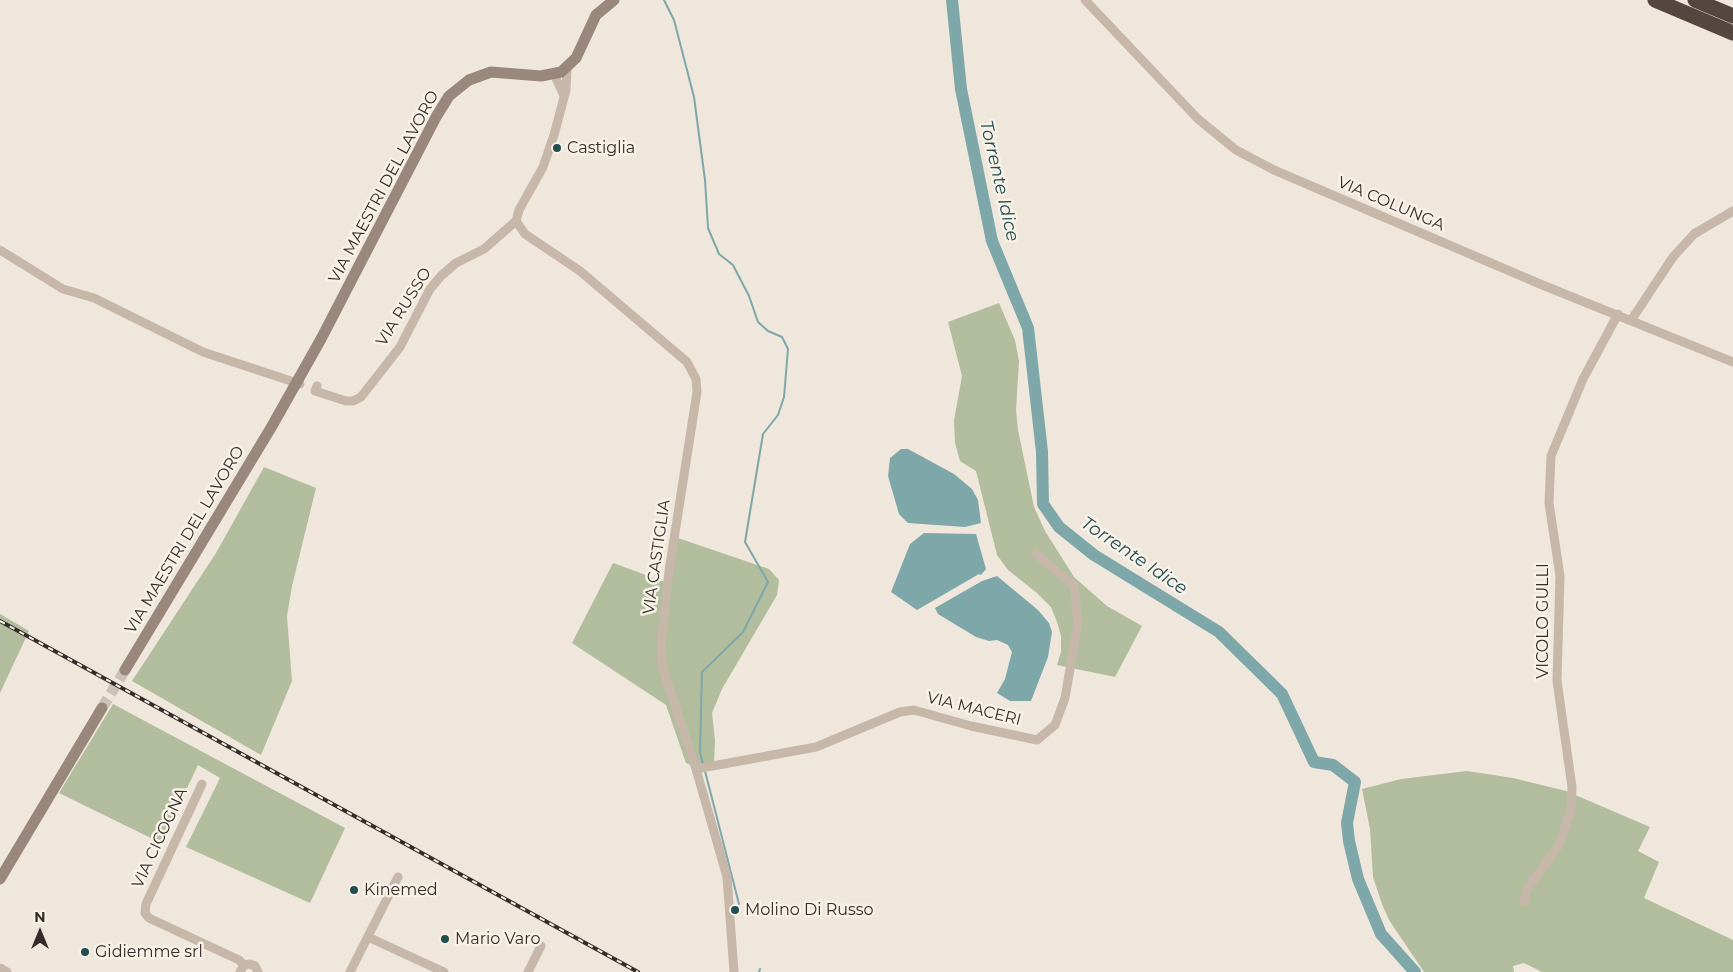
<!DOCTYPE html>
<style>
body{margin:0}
#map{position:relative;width:1733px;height:972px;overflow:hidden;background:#efe7dc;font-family:Montserrat,sans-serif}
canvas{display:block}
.north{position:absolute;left:15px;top:907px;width:50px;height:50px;-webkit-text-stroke:4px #f7f1e8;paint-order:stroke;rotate:0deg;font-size:14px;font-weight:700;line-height:20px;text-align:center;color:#342c28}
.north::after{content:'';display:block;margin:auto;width:18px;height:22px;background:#342c28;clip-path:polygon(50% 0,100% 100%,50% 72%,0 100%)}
</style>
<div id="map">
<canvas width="1733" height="972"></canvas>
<div class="north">N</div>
</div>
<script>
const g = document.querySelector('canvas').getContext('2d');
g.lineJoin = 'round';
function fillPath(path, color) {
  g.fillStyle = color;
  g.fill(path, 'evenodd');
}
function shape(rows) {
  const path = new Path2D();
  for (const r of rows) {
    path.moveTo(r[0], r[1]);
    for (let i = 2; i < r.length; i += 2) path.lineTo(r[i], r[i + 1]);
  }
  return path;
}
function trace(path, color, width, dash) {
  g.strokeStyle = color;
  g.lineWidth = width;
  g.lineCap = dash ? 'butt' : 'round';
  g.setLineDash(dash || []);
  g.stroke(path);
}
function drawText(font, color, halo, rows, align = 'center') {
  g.font = font + ' Montserrat,sans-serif';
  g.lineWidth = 5;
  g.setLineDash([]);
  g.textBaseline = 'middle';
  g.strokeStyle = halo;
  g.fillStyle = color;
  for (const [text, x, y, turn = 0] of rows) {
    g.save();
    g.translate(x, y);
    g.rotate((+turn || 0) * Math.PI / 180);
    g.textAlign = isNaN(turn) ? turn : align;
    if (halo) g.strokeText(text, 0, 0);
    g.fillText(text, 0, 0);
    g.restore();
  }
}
fillPath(shape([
 [999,303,1015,340,1019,361,1016,410,1018,430,1034,507,1045,531,1074,577,1107,606,1142,626,1115,677,1057,665,1061,652,1061,636,1057,622,1051,607,1037,593,1008,570,997,555,976,471,960,461,955,443,954,420,962,376,948,322],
 [264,467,316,488,292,586,287,616,292,681,261,755,132,681,216,553],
 [672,536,769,569,779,580,777,595,722,689,712,713,715,740,714,766,700,769,686,763,666,705,572,643,613,563,665,582],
 [0,614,29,631,0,693],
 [113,704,345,828,310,903,186,847,220,778,198,765,161,843,59,793],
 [1467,771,1513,778,1566,791,1650,827,1638,851,1659,862,1644,898,1733,940,1733,972,1542,972,1524,963,1513,966,1514,972,1424,972,1389,920,1382,904,1373,877,1370,829,1362,789,1401,779]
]), '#b2bd9e');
fillPath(shape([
 [901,449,908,449,954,474,972,489,978,500,981,523,965,527,908,523,899,514,888,476,890,458],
 [924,533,976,534,986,569,981,575,979,574,917,610,891,592,910,544],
 [997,576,1038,610,1049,623,1052,632,1048,657,1031,701,1010,701,997,693,1005,679,1012,652,1008,645,997,640,989,641,976,637,938,614,935,608,982,581]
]), '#7ea7aa');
trace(shape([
 [664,0,674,20,694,97,705,180,708,228,719,254,733,265,749,296,758,322,768,331,782,337,788,349,784,397,778,415,763,434,745,542,768,582,743,632,702,672,700,752,703,764],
 [705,771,739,904],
 [759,972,760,969]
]), '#7ea7aa', 2);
trace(shape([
 [952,0,961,89,992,241,1028,328,1042,452,1043,504,1059,527,1094,555,1219,632,1282,694,1314,762,1333,765,1355,782,1347,823,1349,841,1358,879,1381,934,1415,972]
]), '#7ea7aa', 12);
trace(shape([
 [102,708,125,670]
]), '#cac2b8', 11, [11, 5.5]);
trace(shape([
 [1085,0,1198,119,1236,150,1274,170,1540,284,1733,362],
 [554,74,564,96],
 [516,221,525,234,580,271,687,362,696,379,697,392,669,571,661,646,663,669,696,769,727,877,734,972],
 [0,250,63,289,94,298,203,352,300,384],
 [1632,319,1673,257,1694,234,1733,211],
 [317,386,315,391,346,401,353,401,361,397,400,347,430,289,441,276,456,263,484,249,516,221,519,210,543,167,554,135,566,90,567,68],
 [696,769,816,747,900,712,914,710,971,726,1037,740,1055,725,1065,698,1078,623,1074,585,1036,554],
 [202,784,146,904,145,913,149,918,239,960,244,965],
 [1524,901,1527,889,1559,845,1571,810,1572,787,1557,681,1560,576,1549,503,1551,456,1583,379,1618,314],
 [368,937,444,972],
 [0,968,7,972],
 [240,972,244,965,250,964,255,966,258,972],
 [350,972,398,877],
 [528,972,541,946]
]), '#c6b7a9', 9);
trace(shape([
 [125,670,272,426,321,339,436,117,449,96,469,80,491,72,541,76,561,72,576,58,596,15,614,0],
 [0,879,102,708]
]), '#9a877b', 11);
trace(shape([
 [1655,0,1733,33],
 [1695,0,1733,16]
]), '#544740', 15);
const rail = shape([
 [0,621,638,972]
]);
trace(rail, '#342c28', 4);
trace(rail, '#f7f1e8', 2, [5.5]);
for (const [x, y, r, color] of [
 [557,148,5,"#224e52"],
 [354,890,5,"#224e52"],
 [735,910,5,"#224e52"],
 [445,939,5,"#224e52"],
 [85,952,5,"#224e52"]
]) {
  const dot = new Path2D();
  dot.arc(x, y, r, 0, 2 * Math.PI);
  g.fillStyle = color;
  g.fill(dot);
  trace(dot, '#f7f1e8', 2);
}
drawText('16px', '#342c28', '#f7f1e8', [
 ["Castiglia",567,148],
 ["Kinemed",364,890],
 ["Molino Di Russo",745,910],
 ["Mario Varo",455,939],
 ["Gidiemme srl",95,952]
], 'left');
drawText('16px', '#342c28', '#f7f1e8', [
 ["VIA MAESTRI DEL LAVORO",384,187,-62],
 ["VIA COLUNGA",1391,204,23],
 ["VIA RUSSO",404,307,-58],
 ["VIA MAESTRI DEL LAVORO",185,540,-59],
 ["VIA CASTIGLIA",657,557,-82],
 ["VICOLO GULLI",1543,621,-90],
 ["VIA MACERI",974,709,14],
 ["VIA CICOGNA",160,838,-65]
]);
drawText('italic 18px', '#224e52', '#f7f1e8', [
 ["Torrente Idice",999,181,77],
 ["Torrente Idice",1134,556,34]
]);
</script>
